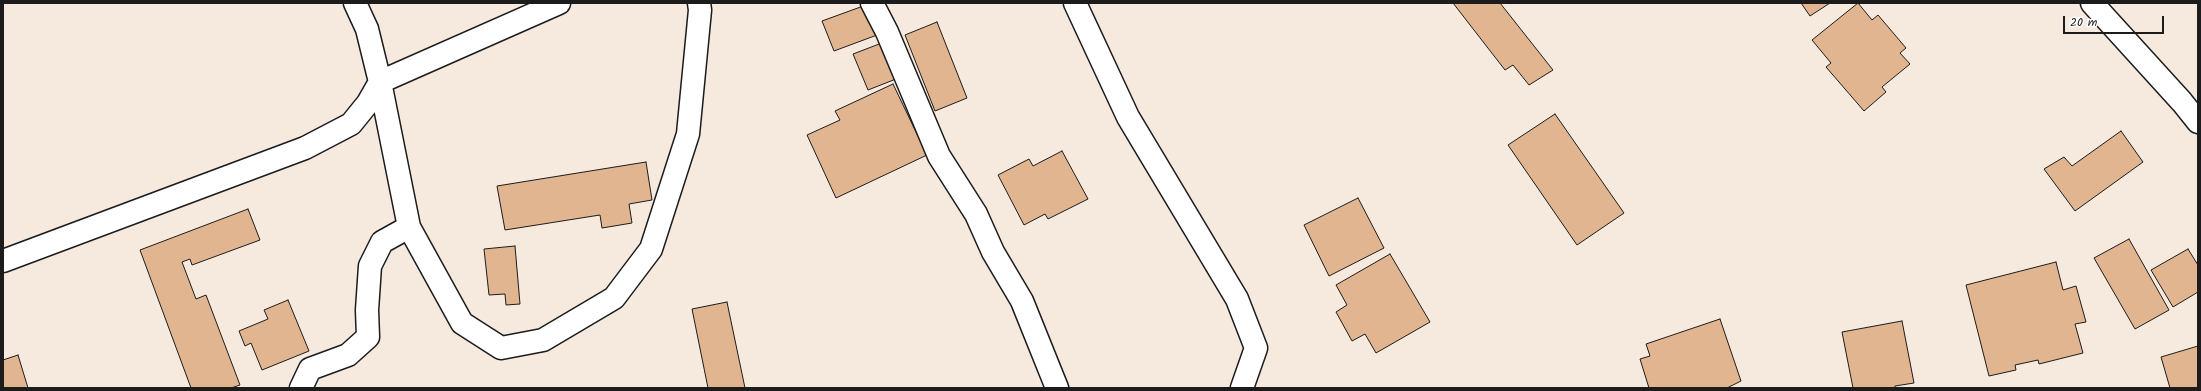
<!DOCTYPE html>
<style>
body{margin:0}
#map{position:relative;width:2201px;height:391px;overflow:hidden;background:#f6e9de;font-family:Kalam,sans-serif}
canvas{display:block}
.frame{position:absolute;inset:0;border:4px solid #1c1c1c;pointer-events:none}
.scale{position:absolute;left:2063px;top:16px;width:101px;height:18px;box-sizing:border-box;border:2px solid #1c1c1c;border-top:0;padding-left:5px;font-size:12px;line-height:14px;white-space:nowrap;color:#1c1c1c;-webkit-text-stroke:3px #fff;paint-order:stroke}
</style>
<div id="map">
<canvas width="2201" height="391"></canvas>
<div class="frame"></div>
<div class="scale">20 m</div>
</div>
<script>
const g = document.querySelector('canvas').getContext('2d');
g.lineJoin = 'round';
function fillPath(path, color) {
  g.fillStyle = color;
  g.fill(path, 'evenodd');
}
function shape(rows) {
  const path = new Path2D();
  for (const r of rows) {
    path.moveTo(r[0], r[1]);
    for (let i = 2; i < r.length; i += 2) path.lineTo(r[i], r[i + 1]);
  }
  return path;
}
function trace(path, color, width, dash) {
  g.strokeStyle = color;
  g.lineWidth = width;
  g.lineCap = dash ? 'butt' : 'round';
  g.setLineDash(dash || []);
  g.stroke(path);
}
const building = shape([
 [1453,3,1500,3,1553,70,1529,85,1513,65,1505,70,1453,3],
 [1801,3,1830,3,1810,16,1801,3],
 [1858,3,1872,20,1878,15,1906,48,1900,53,1910,64,1882,87,1886,92,1864,111,1826,67,1831,63,1812,40,1858,3],
 [866,5,877,35,834,51,822,21,866,5],
 [937,22,967,98,935,111,905,35,937,22],
 [887,41,901,77,868,90,853,54,887,41],
 [893,84,927,155,836,198,807,135,840,120,835,111,893,84],
 [1555,114,1624,213,1577,245,1508,145,1555,114],
 [2121,131,2143,162,2075,211,2044,169,2064,157,2072,166,2121,131],
 [1062,151,1088,199,1048,219,1045,214,1024,225,998,175,1029,159,1033,166,1062,151],
 [646,162,652,200,629,204,632,223,602,228,600,215,505,230,497,186,646,162],
 [1358,198,1384,248,1329,276,1304,225,1358,198],
 [248,209,260,240,192,265,190,259,182,262,196,299,206,295,240,385,231,388,191,388,140,250,248,209],
 [2129,239,2169,310,2135,329,2094,258,2129,239],
 [515,246,520,304,506,305,505,294,489,295,484,249,515,246],
 [2188,249,2198,265,2198,292,2173,307,2151,270,2188,249],
 [1390,254,1430,322,1376,353,1365,334,1352,341,1336,312,1347,305,1336,285,1390,254],
 [2056,262,2063,290,2076,286,2086,322,2075,324,2083,353,2039,364,2038,360,2015,365,2016,370,1989,376,1966,285,2056,262],
 [288,300,309,351,262,370,251,343,245,346,239,331,268,319,264,310,288,300],
 [727,302,745,388,708,388,692,309,727,302],
 [1720,319,1741,381,1727,388,1649,388,1640,359,1650,356,1646,344,1720,319],
 [1902,321,1914,383,1895,386,1895,388,1853,388,1842,332,1902,321],
 [2198,346,2198,388,2170,388,2161,357,2198,346],
 [18,355,28,388,3,388,3,360,18,355]
]);
fillPath(building, '#e0b590');
trace(building, '#1c1c1c', 1);
const minor = shape([
 [559,3,380,82,409,227,462,323,501,348,543,340,614,298,651,249,688,134,700,10,699,3],
 [872,3,887,32,939,156,976,214,993,252,1022,301,1057,388],
 [1075,3,1128,117,1237,299,1256,348,1242,388],
 [2092,3,2182,102,2198,122],
 [3,261,305,148,351,124,368,103,380,82,367,29,355,3],
 [301,388,310,369,348,355,368,337,367,310,370,266,382,242,409,227]
]);
trace(minor, '#1c1c1c', 25);
trace(minor, '#fff', 22);
</script>
